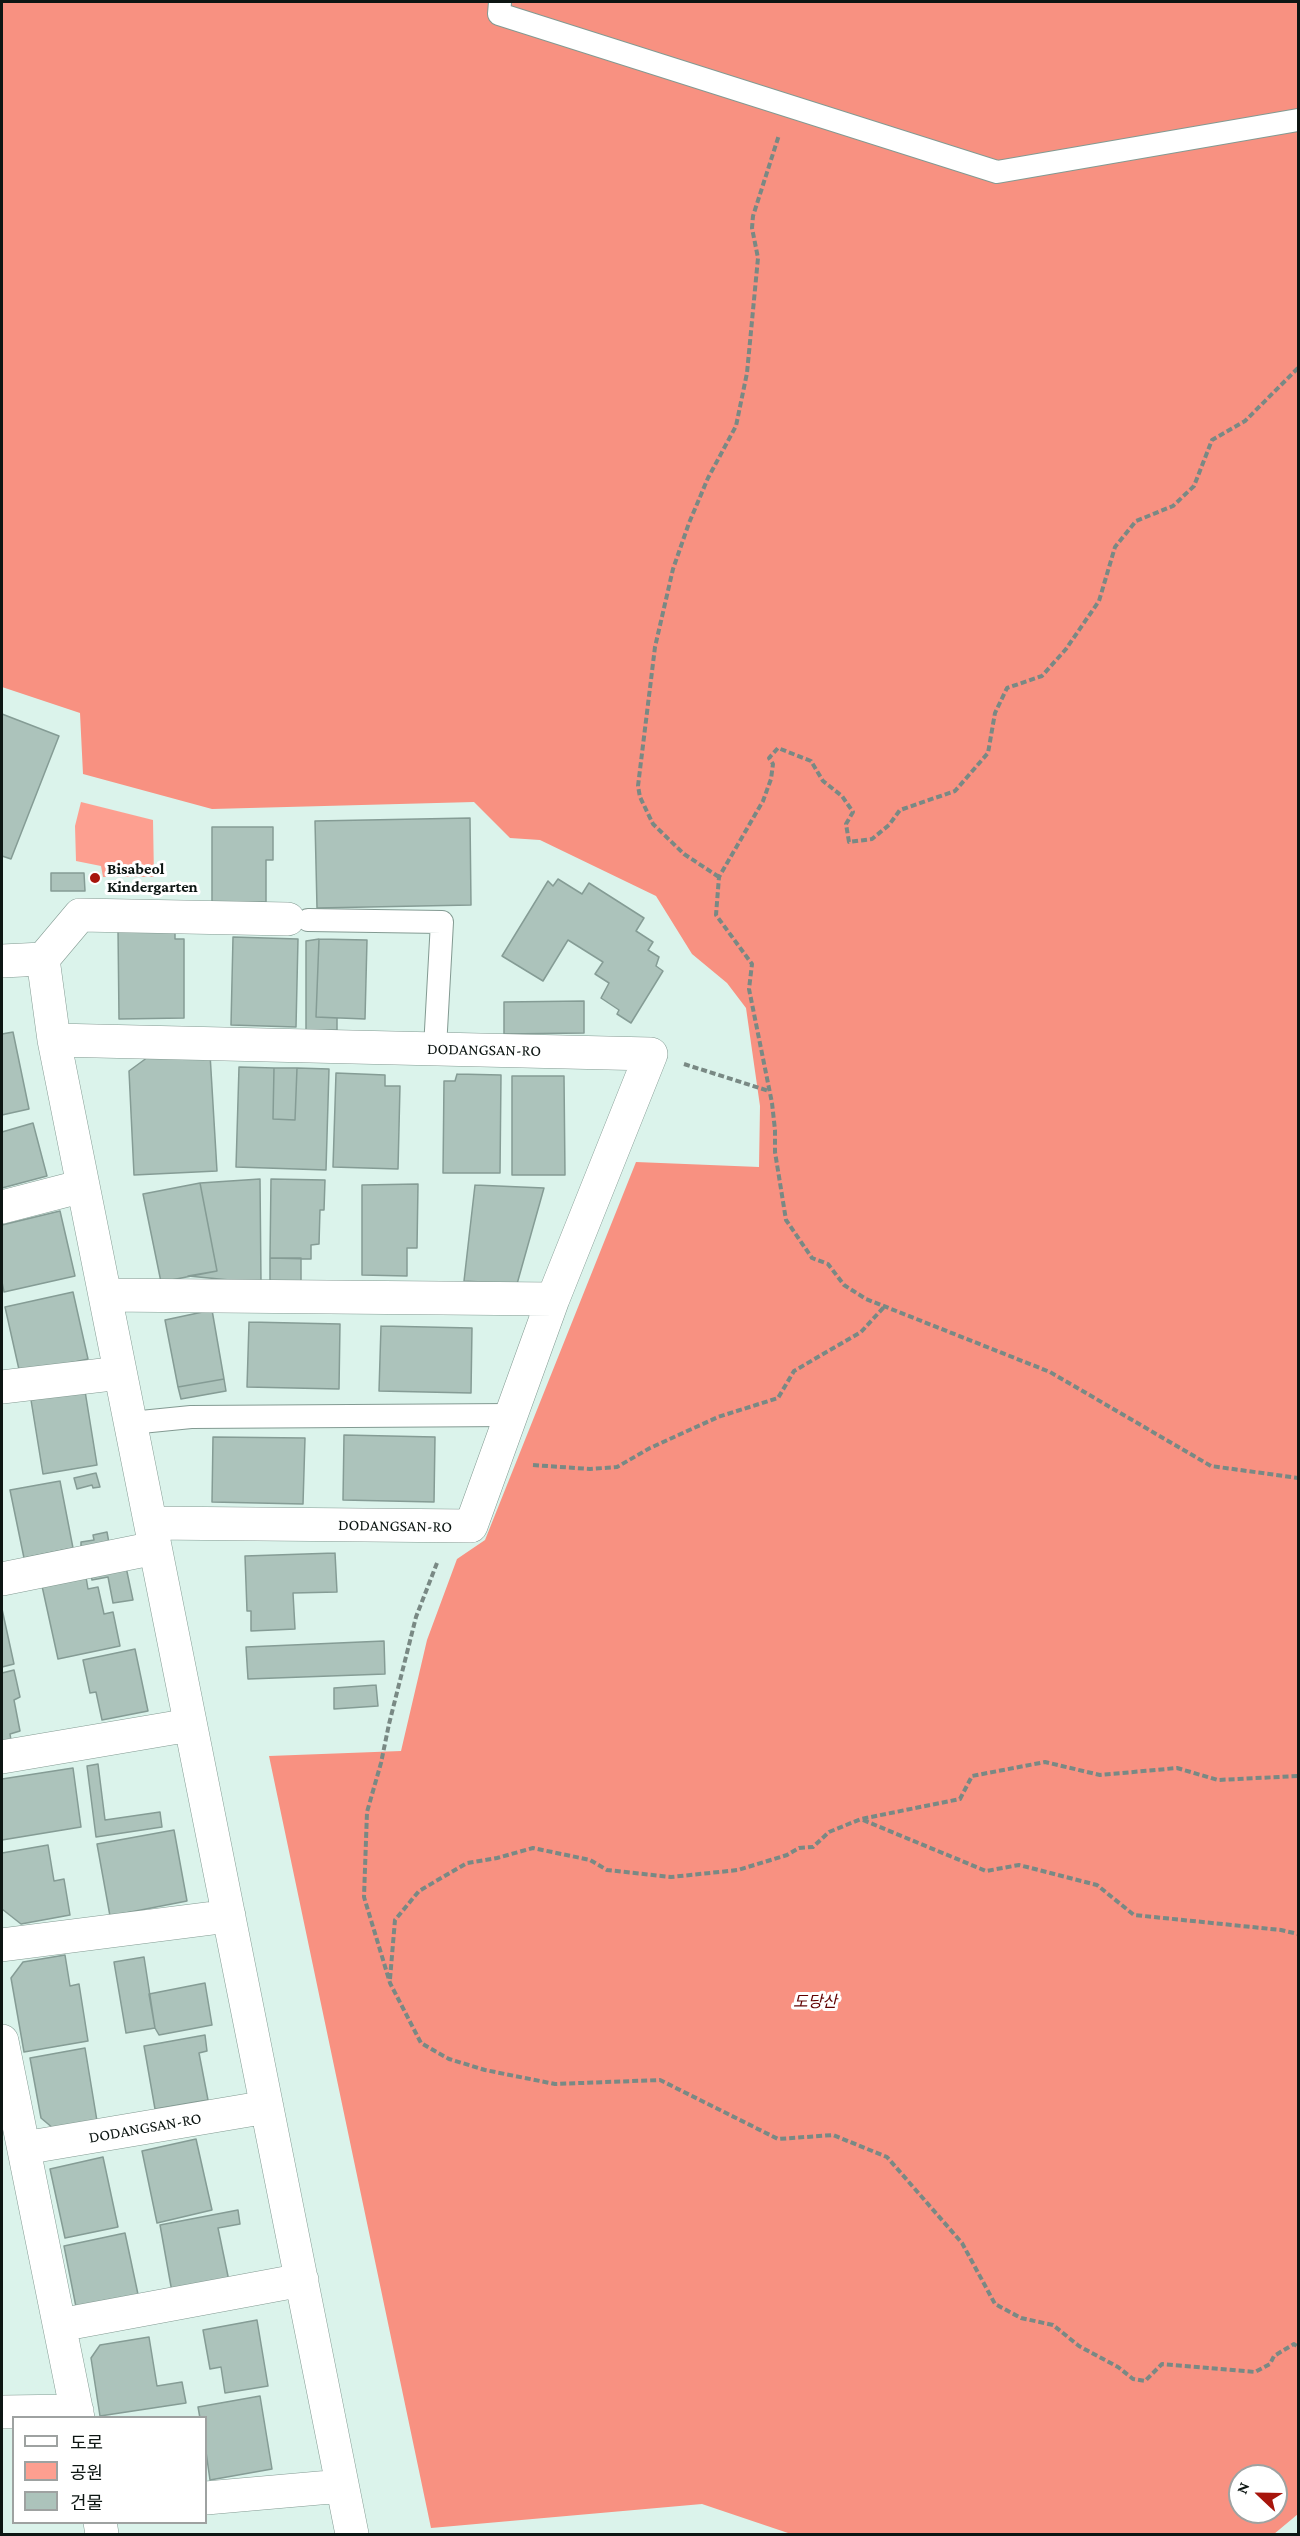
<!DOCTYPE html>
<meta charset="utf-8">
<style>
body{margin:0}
#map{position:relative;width:1300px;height:2536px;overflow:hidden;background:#dbf3eb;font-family:"Crimson Pro","Noto Sans KR",serif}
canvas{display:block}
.frame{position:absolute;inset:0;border:3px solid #0d1613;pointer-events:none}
.legend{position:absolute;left:12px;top:2416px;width:195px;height:108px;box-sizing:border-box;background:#fff;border:2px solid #9ea2a1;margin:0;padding:8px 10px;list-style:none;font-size:18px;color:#0d1613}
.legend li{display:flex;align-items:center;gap:12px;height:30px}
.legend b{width:30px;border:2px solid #9ea2a1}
.north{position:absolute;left:1228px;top:2464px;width:60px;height:60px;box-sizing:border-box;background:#fff;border:2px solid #9ea2a1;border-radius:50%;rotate:292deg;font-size:16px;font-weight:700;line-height:24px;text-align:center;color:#0d1613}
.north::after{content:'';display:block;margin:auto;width:21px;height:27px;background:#a7150c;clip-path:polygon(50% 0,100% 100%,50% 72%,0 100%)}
</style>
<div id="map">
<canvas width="1300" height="2536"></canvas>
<div class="frame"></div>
<ul class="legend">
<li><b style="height:8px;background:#fff"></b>도로</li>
<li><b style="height:16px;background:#fd9f90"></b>공원</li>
<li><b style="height:16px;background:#acc3bb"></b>건물</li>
</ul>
<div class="north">N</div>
</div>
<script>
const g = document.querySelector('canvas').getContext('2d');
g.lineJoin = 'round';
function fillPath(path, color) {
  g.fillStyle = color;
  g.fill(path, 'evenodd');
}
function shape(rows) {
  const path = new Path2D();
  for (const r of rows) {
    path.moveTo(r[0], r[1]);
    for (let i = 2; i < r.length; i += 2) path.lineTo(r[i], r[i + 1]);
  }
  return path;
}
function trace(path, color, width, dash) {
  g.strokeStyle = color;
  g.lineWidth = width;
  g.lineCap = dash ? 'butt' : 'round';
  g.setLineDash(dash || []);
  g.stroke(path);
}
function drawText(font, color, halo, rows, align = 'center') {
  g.font = font + ' "Crimson Pro","Noto Sans KR",serif';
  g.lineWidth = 6;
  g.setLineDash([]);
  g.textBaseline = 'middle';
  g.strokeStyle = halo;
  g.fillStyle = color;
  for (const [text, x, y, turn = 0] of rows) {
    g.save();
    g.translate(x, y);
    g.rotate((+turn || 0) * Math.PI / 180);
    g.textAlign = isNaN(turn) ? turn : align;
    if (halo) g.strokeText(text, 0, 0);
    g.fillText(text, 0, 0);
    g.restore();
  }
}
fillPath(shape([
 [81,802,153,820,154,877,103,877,101,866,76,861,75,826]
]), '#fd9f90');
fillPath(shape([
 [2,2,1298,2,1298,2514,1274,2534,791,2534,702,2504,431,2528,269,1756,401,1751,427,1640,457,1559,485,1540,636,1162,759,1167,760,1106,746,1008,727,983,692,954,656,896,540,840,510,838,474,802,212,809,83,774,80,713,2,687],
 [1240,2476,1276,2476,1276,2512,1240,2512]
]), '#f89181');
const building = shape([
 [2,714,59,736,11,859,2,856,2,714],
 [470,818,471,905,317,908,315,821,470,818],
 [212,827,273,827,273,860,266,860,266,902,212,902,212,827],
 [51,873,84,873,85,891,51,891,51,873],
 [558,879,582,894,589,883,644,918,636,931,653,942,648,950,659,957,656,966,663,971,631,1023,617,1014,619,1010,601,998,609,983,595,974,603,962,568,940,543,981,502,956,548,881,553,886,558,879],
 [118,929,175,929,175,939,184,939,184,1018,119,1019,118,929],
 [233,937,298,939,296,1027,231,1025,233,937],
 [319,939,367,940,365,1019,316,1017,319,939],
 [319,939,316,1017,337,1018,337,1030,306,1031,306,941,319,939],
 [584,1001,584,1033,504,1034,504,1002,584,1001],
 [13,1032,29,1109,2,1115,2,1034,13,1032],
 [210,1054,217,1171,134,1175,129,1071,148,1057,210,1054],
 [239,1067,274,1068,273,1119,295,1120,297,1068,329,1069,326,1170,236,1167,239,1067],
 [274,1068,297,1068,295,1120,273,1119,274,1068],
 [336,1073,385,1075,385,1086,400,1086,398,1169,333,1167,336,1073],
 [457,1074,501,1075,500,1173,443,1173,444,1081,455,1081,457,1074],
 [512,1076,564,1076,565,1175,512,1175,512,1076],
 [33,1123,47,1176,2,1188,2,1132,33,1123],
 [260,1179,261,1283,188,1276,217,1271,200,1183,260,1179],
 [271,1179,325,1180,324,1210,320,1210,319,1244,311,1245,311,1259,270,1258,271,1179],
 [200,1183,217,1271,161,1282,143,1194,200,1183],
 [418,1184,417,1248,407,1248,407,1276,362,1275,362,1185,418,1184],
 [475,1185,544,1188,517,1284,464,1281,475,1185],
 [60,1211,75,1276,4,1292,2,1282,2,1225,60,1211],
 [270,1258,301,1258,301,1281,270,1281,270,1258],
 [73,1292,88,1359,20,1374,5,1307,73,1292],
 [212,1310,224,1379,178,1387,165,1320,212,1310],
 [249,1322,340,1324,339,1389,247,1387,249,1322],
 [381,1326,472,1328,471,1393,379,1391,381,1326],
 [224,1379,226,1391,181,1399,178,1387,224,1379],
 [85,1391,97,1465,43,1474,31,1400,85,1391],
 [344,1435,435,1437,434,1502,343,1500,344,1435],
 [213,1437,305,1438,303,1504,212,1502,213,1437],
 [96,1473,100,1487,93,1488,92,1485,77,1489,74,1478,96,1473],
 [60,1481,73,1548,24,1558,10,1490,60,1481],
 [107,1532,109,1543,81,1548,81,1542,94,1540,93,1535,107,1532],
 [335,1553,337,1592,293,1593,295,1629,251,1631,251,1611,247,1611,245,1556,335,1553],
 [126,1567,133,1600,113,1603,108,1577,92,1580,91,1575,126,1567],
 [86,1577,88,1589,98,1587,104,1614,113,1612,120,1646,58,1659,42,1586,86,1577],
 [2,1609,14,1664,2,1667,2,1609],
 [384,1641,385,1674,248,1679,246,1647,384,1641],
 [135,1649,148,1711,102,1720,96,1692,90,1693,83,1660,135,1649],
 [14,1670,20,1697,14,1700,20,1731,10,1734,11,1740,2,1742,2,1673,14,1670],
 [376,1685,378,1706,334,1709,334,1688,376,1685],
 [98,1764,105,1820,160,1812,162,1827,96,1837,87,1766,98,1764],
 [73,1768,81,1827,2,1840,2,1779,73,1768],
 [174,1830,187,1901,110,1916,97,1844,174,1830],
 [48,1845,54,1881,64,1879,70,1915,21,1924,2,1909,2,1853,48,1845],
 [65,1955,70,1986,79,1984,88,2041,24,2052,11,1978,23,1962,65,1955],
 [144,1957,155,2028,126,2033,114,1962,144,1957],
 [205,1983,212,2025,159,2035,155,2028,149,1994,205,1983],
 [205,2035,207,2051,199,2053,208,2100,155,2109,144,2046,205,2035],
 [85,2048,97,2121,54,2129,41,2118,30,2058,85,2048],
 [196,2139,212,2210,157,2223,142,2151,196,2139],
 [103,2157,118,2227,65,2238,50,2169,103,2157],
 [238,2210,240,2224,218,2228,229,2281,172,2292,160,2225,238,2210],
 [125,2233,139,2299,77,2312,64,2246,125,2233],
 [257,2320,268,2386,225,2393,221,2367,210,2369,203,2330,257,2320],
 [149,2337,157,2386,182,2382,186,2403,100,2416,91,2358,100,2345,149,2337],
 [260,2396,272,2469,210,2480,206,2452,206,2418,200,2418,198,2407,260,2396]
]);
fillPath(building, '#acc3bb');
trace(building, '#859c95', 1.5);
const lane = shape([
 [500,2,499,14,997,172,1298,120],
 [308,920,442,922,435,1048],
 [131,1423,191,1417,511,1415]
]);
const street = shape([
 [43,959,54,1040,352,2534],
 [43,959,80,915,288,919],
 [2,961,43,959],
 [54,1040,651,1054,553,1299,471,1526,151,1523],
 [2,1207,83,1186],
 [105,1295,553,1299],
 [2,1387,120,1373],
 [2,1579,155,1548],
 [2,1757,190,1725],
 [2,1945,229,1916],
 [2,2041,78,2418],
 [24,2148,267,2107],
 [60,2325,302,2280],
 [2,2412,77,2411],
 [206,2498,342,2486],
 [100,2522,102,2534]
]);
trace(lane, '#839a92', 24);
trace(street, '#839a92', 34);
trace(shape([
 [1298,368,1245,421,1212,440,1194,486,1173,506,1136,521,1115,547,1099,601,1066,649,1042,676,1007,688,995,713,988,753,955,791,900,810,889,825,872,839,849,842,846,824,853,812,842,796,823,781,811,761,778,748,769,758,773,764,771,779,763,801,719,877,716,915,752,964,749,989,772,1103,775,1130,775,1152,786,1220,812,1258,828,1264,844,1285,866,1299,1050,1372,1211,1466,1298,1478],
 [719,877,684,854,653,824,640,797,638,786,655,647,673,569,689,523,708,478,736,426,747,373,758,258,752,228,753,216,779,135],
 [684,1064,769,1091],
 [533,1465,590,1469,617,1467,650,1448,718,1417,778,1398,794,1371,861,1332,884,1307],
 [437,1563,416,1617,389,1724,381,1763,367,1812,364,1897,390,1983,421,2043,449,2059,485,2070,555,2084,660,2080,778,2139,833,2135,887,2157,962,2243,995,2304,1021,2318,1053,2325,1079,2346,1118,2367,1133,2379,1145,2381,1162,2364,1255,2372,1270,2364,1274,2356,1294,2344,1298,2347],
 [863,1820,986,1871,1019,1865,1097,1885,1134,1915,1281,1930,1298,1934],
 [390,1979,395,1920,419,1891,467,1863,497,1858,533,1848,590,1860,607,1870,671,1877,738,1870,787,1855,799,1848,813,1847,829,1832,861,1819,960,1799,972,1776,1045,1762,1100,1775,1177,1768,1218,1780,1298,1776]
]), '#798984', 4, [6, 3]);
trace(lane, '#fff', 22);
trace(street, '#fff', 33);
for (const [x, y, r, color] of [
 [95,878,6,"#a7150c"]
]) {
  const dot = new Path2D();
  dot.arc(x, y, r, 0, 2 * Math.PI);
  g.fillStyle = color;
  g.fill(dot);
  trace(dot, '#fff', 2);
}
drawText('bold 16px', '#0d1613', '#fff', [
 ["Bisabeol",107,869],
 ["Kindergarten",107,887]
], 'left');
drawText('16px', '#0d1613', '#fff', [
 ["DODANGSAN-RO",484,1050,1],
 ["DODANGSAN-RO",395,1526,1],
 ["DODANGSAN-RO",145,2128,-10]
]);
drawText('italic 16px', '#610100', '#fff', [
 ["도당산",815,2002]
]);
</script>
